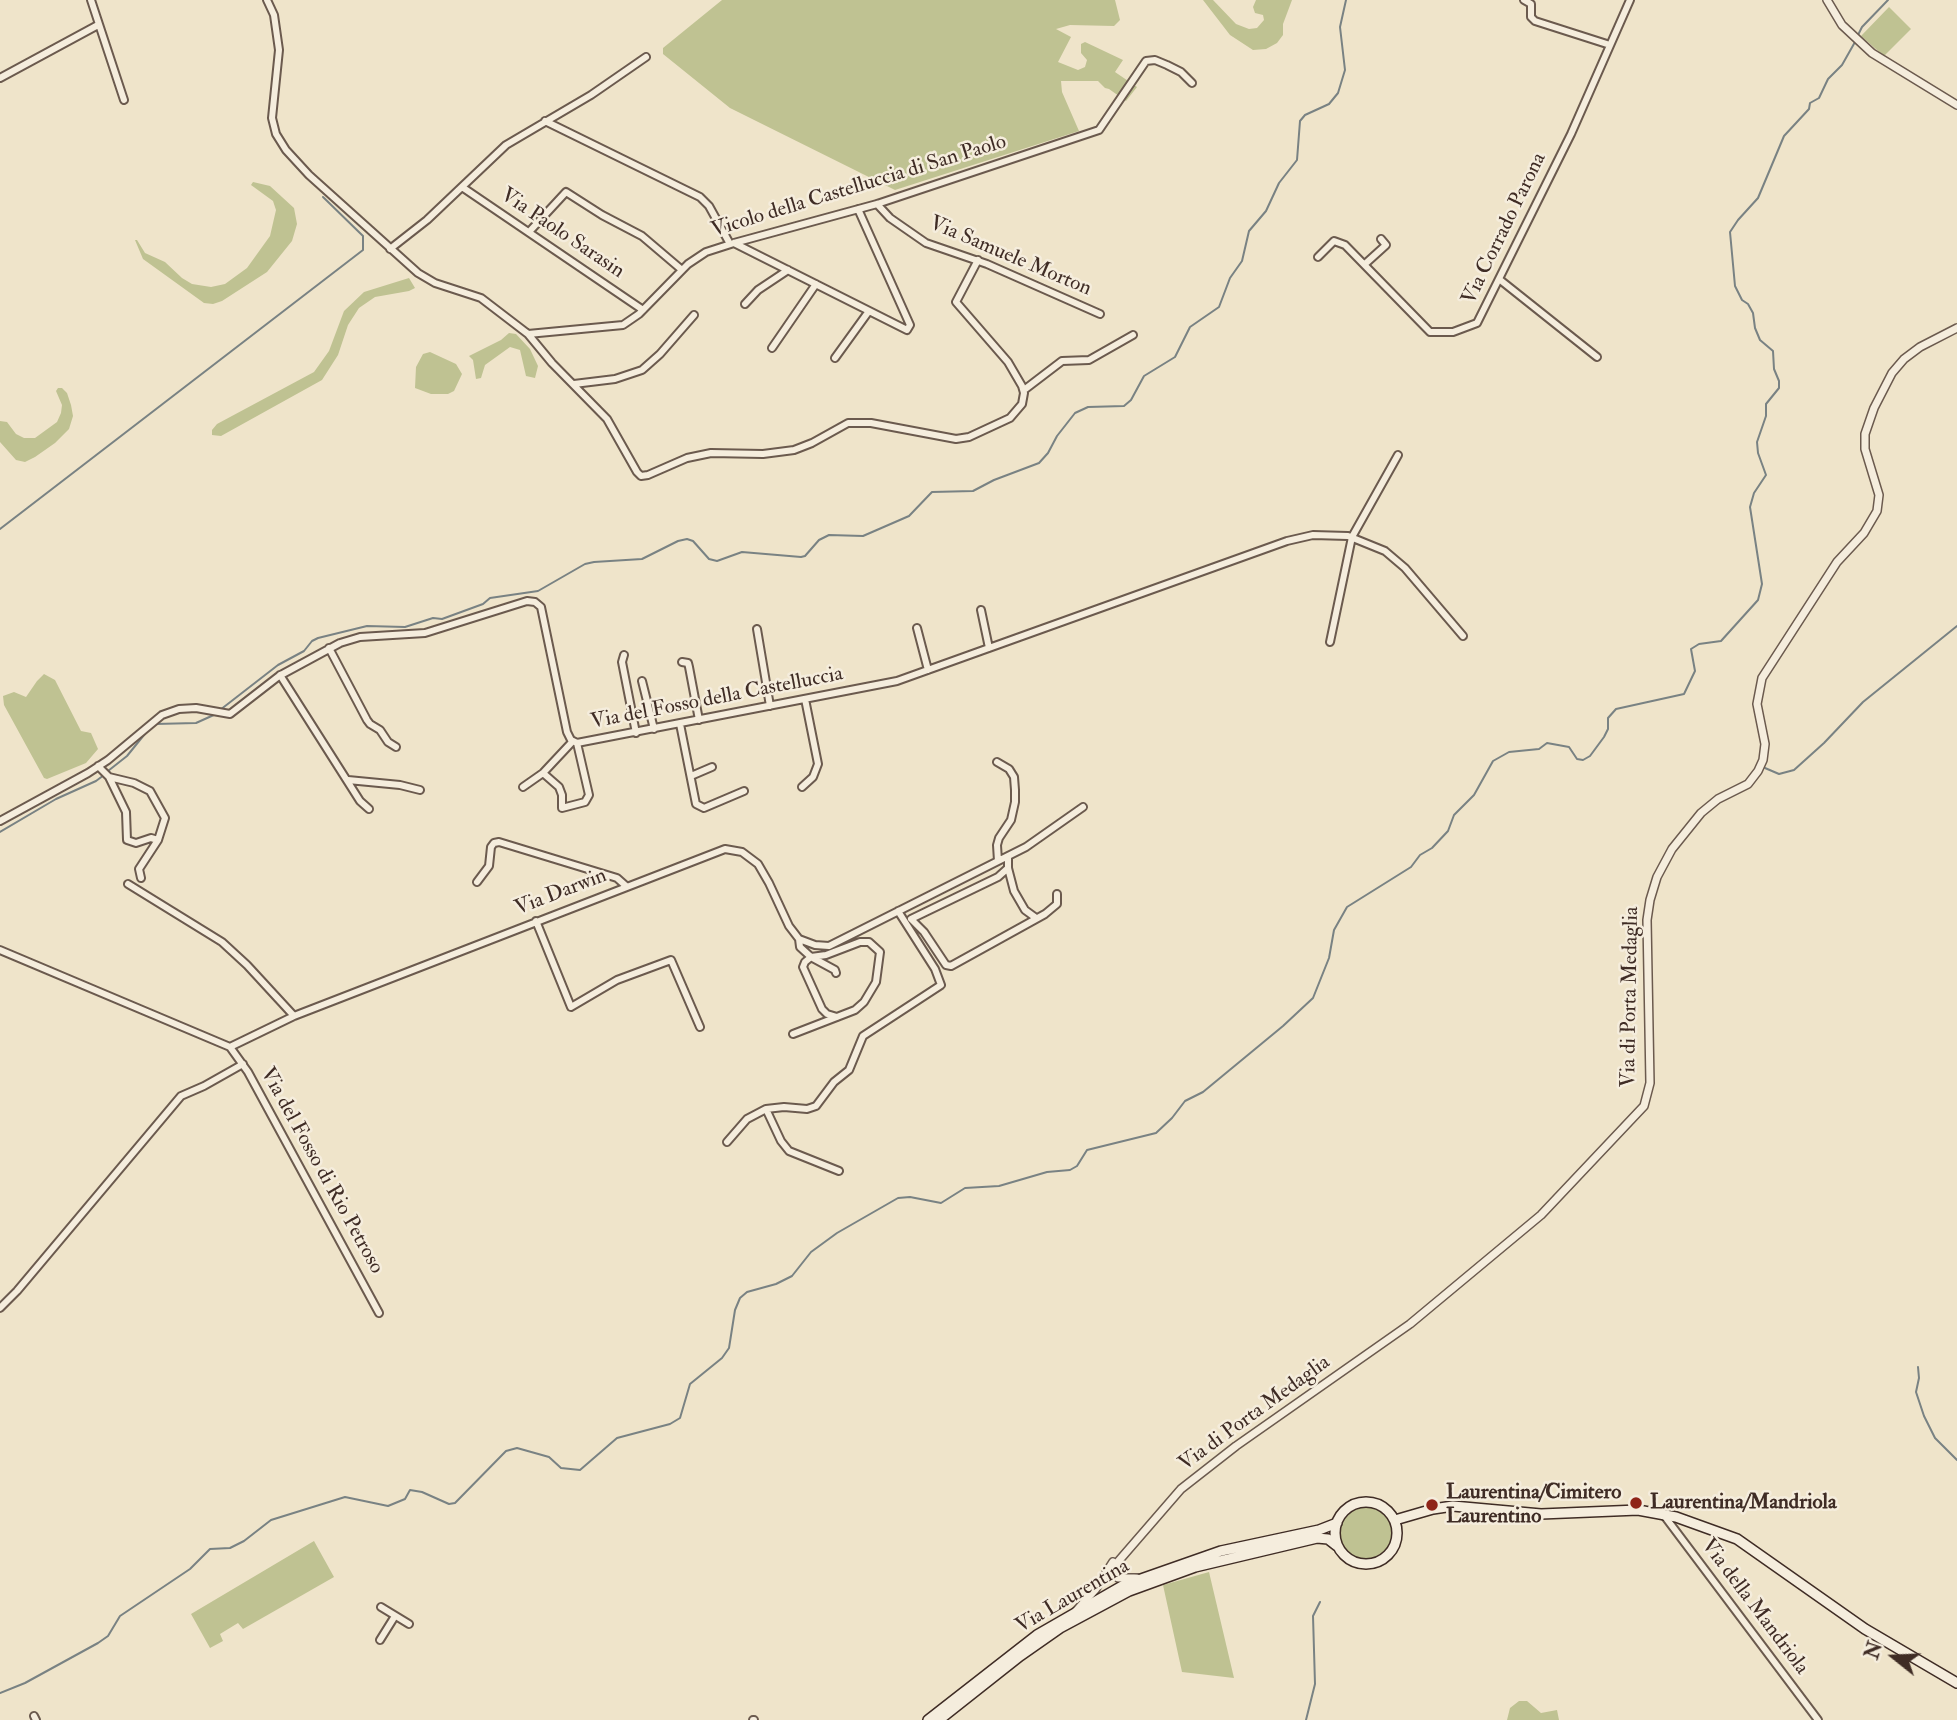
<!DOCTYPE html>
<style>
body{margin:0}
#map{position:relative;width:1957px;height:1720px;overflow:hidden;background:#efe4ca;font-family:"IM FELL Double Pica",serif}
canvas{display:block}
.north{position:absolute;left:1859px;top:1622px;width:70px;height:70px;-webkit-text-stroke:5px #f5eddd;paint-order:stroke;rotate:288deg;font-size:19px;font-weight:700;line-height:28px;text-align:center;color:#3f2c25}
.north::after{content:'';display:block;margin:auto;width:24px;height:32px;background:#3f2c25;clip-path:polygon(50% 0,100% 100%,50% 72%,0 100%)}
</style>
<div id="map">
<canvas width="1957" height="1720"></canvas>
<div class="north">N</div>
</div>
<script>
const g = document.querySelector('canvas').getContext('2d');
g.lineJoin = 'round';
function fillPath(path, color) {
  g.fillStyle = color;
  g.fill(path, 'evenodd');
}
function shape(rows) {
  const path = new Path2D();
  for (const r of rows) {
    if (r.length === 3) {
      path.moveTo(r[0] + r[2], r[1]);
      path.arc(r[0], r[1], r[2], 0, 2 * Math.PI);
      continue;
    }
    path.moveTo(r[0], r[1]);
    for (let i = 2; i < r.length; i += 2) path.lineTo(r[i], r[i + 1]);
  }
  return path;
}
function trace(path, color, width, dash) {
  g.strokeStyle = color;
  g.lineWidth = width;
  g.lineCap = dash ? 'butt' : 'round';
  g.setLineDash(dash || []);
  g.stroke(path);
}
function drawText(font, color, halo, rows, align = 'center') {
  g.font = font + ' "IM FELL Double Pica",serif';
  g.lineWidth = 5;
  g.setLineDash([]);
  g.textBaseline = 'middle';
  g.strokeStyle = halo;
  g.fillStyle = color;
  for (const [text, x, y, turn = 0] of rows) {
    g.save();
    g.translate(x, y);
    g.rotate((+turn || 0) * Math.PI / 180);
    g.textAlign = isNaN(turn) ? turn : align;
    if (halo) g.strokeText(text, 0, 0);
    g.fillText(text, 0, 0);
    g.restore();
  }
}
fillPath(shape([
 [722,0,1115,0,1120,20,1114,26,1070,25,1056,29,1071,37,1058,62,1078,70,1085,67,1087,60,1081,53,1081,44,1085,42,1123,60,1115,72,1137,87,1126,101,1109,89,1105,88,1098,81,1061,81,1062,92,1079,131,895,190,730,108,663,54,663,48],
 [1203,0,1213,0,1236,24,1249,29,1257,28,1264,20,1263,15,1255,13,1253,7,1256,0,1292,0,1283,24,1283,35,1277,43,1266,49,1253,50,1230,35],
 [1889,7,1911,29,1884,56,1861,36],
 [253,182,270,186,294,208,297,224,292,241,267,272,222,301,213,304,204,303,143,259,135,240,137,240,145,253,165,262,182,278,192,284,211,287,225,284,247,268,270,236,276,210,273,201,251,185],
 [409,278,415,288,409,291,375,297,359,308,348,325,338,355,322,380,221,436,212,435,212,430,217,424,314,372,329,351,344,311,364,292],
 [509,333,516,334,530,349,538,366,535,378,526,376,520,350,510,347,485,365,481,378,476,379,473,360,469,356,501,340],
 [430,352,456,364,462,374,454,391,448,394,431,394,415,388,416,367,423,354],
 [58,388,62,388,67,393,71,405,73,416,69,429,55,443,35,457,25,462,16,460,0,442,0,421,7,422,16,434,24,438,35,438,57,422,61,413,62,405,56,391],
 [44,674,55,680,81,731,91,733,98,749,86,763,47,779,44,778,4,705,3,696,14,692,26,697,37,681],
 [1366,1533,27],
 [314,1541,334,1577,243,1629,238,1623,220,1634,223,1641,210,1648,191,1614],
 [1209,1572,1234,1678,1182,1672,1163,1585],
 [1519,1701,1527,1701,1541,1713,1557,1710,1559,1720,1507,1720,1510,1708]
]), '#bfc292');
trace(shape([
 [1857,37,1862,27,1888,0],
 [0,529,363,250,363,236,323,197],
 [220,710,278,665,304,651,312,641,318,638,367,626,405,627,433,618,442,619,483,604,490,598,538,591,585,564,594,562,642,559,678,541,687,539,693,541,709,559,717,561,742,552,801,557,805,556,819,540,829,535,863,536,909,516,932,492,973,491,994,480,1039,463,1048,453,1057,436,1075,413,1088,407,1124,406,1131,400,1144,376,1175,357,1190,327,1219,307,1230,278,1242,261,1249,231,1266,211,1279,183,1297,160,1300,121,1305,115,1329,104,1338,93,1345,70,1340,27,1346,0],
 [155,724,196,723,216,714],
 [1765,768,1779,774,1794,770,1824,743,1863,702,1957,626],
 [108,771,127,756,148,730],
 [0,832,56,799,96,781,104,775],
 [1918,1367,1919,1378,1916,1392,1924,1416,1935,1438,1957,1460],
 [0,1693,25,1683,98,1643,108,1636,120,1616,190,1569,210,1549,230,1548,244,1541,271,1520,345,1497,388,1506,405,1499,410,1490,422,1492,449,1504,455,1503,506,1451,517,1448,549,1457,561,1468,580,1470,617,1438,670,1424,680,1418,690,1384,722,1358,729,1348,735,1310,740,1298,747,1292,776,1284,792,1276,811,1252,837,1233,898,1198,910,1197,941,1203,965,1188,999,1186,1047,1172,1070,1170,1077,1166,1087,1150,1156,1133,1172,1118,1185,1101,1203,1092,1283,1026,1313,998,1329,958,1334,930,1347,907,1411,867,1420,855,1432,848,1448,831,1454,815,1474,795,1493,761,1509,752,1539,749,1547,743,1569,747,1577,759,1583,760,1590,756,1604,737,1608,729,1608,718,1616,709,1684,694,1695,671,1691,649,1699,644,1721,641,1758,600,1762,584,1750,507,1754,493,1766,475,1758,453,1757,442,1766,416,1766,404,1779,388,1779,381,1774,369,1773,351,1760,340,1755,328,1753,313,1748,304,1742,300,1735,286,1730,232,1738,220,1758,198,1784,136,1809,109,1810,103,1819,98,1828,79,1842,65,1855,42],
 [1306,1720,1315,1684,1313,1616,1320,1602]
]), '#798283', 2);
const minor = shape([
 [91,0,124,100],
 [267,0,274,15,279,50,272,118,276,134,286,150,309,175,418,273,435,283,481,298,528,334,552,363,607,419,637,472,641,476,648,475,687,458,711,453,763,454,794,450,812,443,848,423,871,423,956,439,969,437,1010,418,1022,404,1024,393,1022,386,1008,362,956,302,978,260],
 [1524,0,1531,4,1531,17,1535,21,1610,45],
 [0,78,98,25],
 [545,121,700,197,709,206,730,244],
 [462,187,643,310],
 [877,204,890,218,926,243,987,264,1100,314],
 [529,232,566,192,602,215,642,236,682,270],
 [734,243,907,330,910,325,858,209],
 [390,249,427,220,506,145,591,95,646,57],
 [1318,257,1334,241,1345,245,1430,332,1453,332,1477,323,1571,134,1630,0],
 [1365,264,1386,245,1381,239],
 [1499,279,1597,357],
 [745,304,758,290,788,270],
 [528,334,623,325,639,314,688,264,706,252,734,243,877,204,1099,130,1146,61,1155,60,1167,65,1181,72,1192,83],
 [772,348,816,284],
 [835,358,869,311],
 [574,384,615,379,642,370,660,354,694,315],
 [1024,390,1062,361,1089,360,1133,335],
 [981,610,989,648],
 [917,628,928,670],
 [757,629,770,706],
 [1330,642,1352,537,1398,455],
 [329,648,367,720,370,724,380,730,388,742,396,747],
 [624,655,622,662,636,733],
 [682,662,688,663,689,667,699,720],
 [280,675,360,801,369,809],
 [642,681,654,729],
 [680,724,696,804,704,808,744,791],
 [997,762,1009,769,1014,777,1015,790,1015,802,1011,820,999,838,997,845,998,861],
 [98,766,109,777,134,783,150,791,165,818,158,840,139,869,141,878],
 [543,773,559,787,562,795,562,808,585,802,589,795,577,743],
 [691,776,712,767],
 [109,777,126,812,127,840,136,843,151,838,158,840],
 [348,780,400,785,420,790],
 [523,787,543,773,573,741],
 [802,787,813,777,818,764,805,699],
 [0,821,88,773,108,760,162,715,179,709,196,708,230,714,279,676,340,643,360,637,425,633,527,601,535,602,541,607,567,732,571,740,577,743,897,681,1287,541,1313,535,1348,536,1385,551,1405,568,1463,636],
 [1008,856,1008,868,1014,891,1025,910,1036,918],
 [1008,868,998,877,911,919,924,932,946,965,951,966,1045,914,1057,904,1057,894],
 [477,882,489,866,491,847,494,843,499,842,617,878,626,886],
 [128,884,222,942,247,965,294,1016],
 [536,921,571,1007,617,980,671,960,700,1027],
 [0,950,230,1047,248,1072,379,1313],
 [836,973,835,970,811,957,805,962,803,967,822,1009,827,1014,837,1017],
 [793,1034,855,1010,864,1002,876,982,880,952,869,942,860,942,826,955,811,957,800,947,799,939],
 [230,1047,294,1016,725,849,742,852,758,864,769,883,789,926,799,939,815,945,829,946,1026,847,1083,807],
 [766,1109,781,1141,789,1151,839,1171],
 [727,1142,747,1119,766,1109,784,1107,807,1109,816,1106,834,1082,849,1070,863,1036,941,985,935,969,898,911],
 [0,1308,17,1291,181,1096,204,1086,243,1064],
 [1663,1514,1818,1720],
 [381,1607,409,1624],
 [380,1640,395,1616],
 [34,1716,36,1720],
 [753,1720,754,1720]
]);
const tertiary = shape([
 [1827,0,1842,25,1872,53,1957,105],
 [1137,1578,1118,1578,1115,1573,1116,1564,1181,1489,1236,1446,1410,1324,1541,1215,1644,1106,1650,1083,1647,920,1650,900,1657,877,1672,849,1701,813,1718,799,1748,784,1758,771,1763,760,1765,744,1757,704,1762,678,1837,562,1864,533,1877,511,1879,495,1865,449,1865,434,1874,408,1892,373,1904,359,1920,347,1957,328],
 [1076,1611,1095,1590,1113,1562]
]);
const secondary = shape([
 [1366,1533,31],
 [1395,1520,1433,1509,1453,1506,1541,1514,1638,1510,1676,1517,1737,1539,1865,1629,1957,1683],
 [928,1720,1037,1635,1124,1585,1221,1551,1319,1530,1337,1523],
 [939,1720,1020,1656,1060,1628,1129,1591,1195,1567,1317,1538,1328,1539,1337,1546]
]);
trace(minor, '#6b5a4e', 10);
trace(tertiary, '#6b5a4e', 10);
trace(secondary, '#3f2c25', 12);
trace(minor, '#f5eddd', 6);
trace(tertiary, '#f5eddd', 7);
trace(secondary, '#f5eddd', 9);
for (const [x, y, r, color] of [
 [1636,1503,7,"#8f2418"],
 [1432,1505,7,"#8f2418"]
]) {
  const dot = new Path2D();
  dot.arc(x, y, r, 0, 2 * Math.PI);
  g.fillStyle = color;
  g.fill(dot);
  trace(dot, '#f5eddd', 2.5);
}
drawText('21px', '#3f2c25', '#f5eddd', [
 ["Vicolo della Castelluccia di San Paolo",859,187,-17],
 ["Via Corrado Parona",1505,229,-64],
 ["Via Paolo Sarasin",562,234,34],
 ["Via Samuele Morton",1010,257,23],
 ["Via del Fosso della Castelluccia",717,699,-11],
 ["Via Darwin",561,893,-21],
 ["Via di Porta Medaglia",1631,997,-89],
 ["Via del Fosso di Rio Petroso",321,1171,61],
 ["Via di Porta Medaglia",1255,1414,-36],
 ["Via Laurentina",1073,1597,-30],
 ["Via della Mandriola",1754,1607,53]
]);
drawText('bold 21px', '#3f2c25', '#f5eddd', [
 ["Laurentina/Cimitero",1446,1493],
 ["Laurentino",1446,1517],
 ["Laurentina/Mandriola",1650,1503]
], 'left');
</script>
